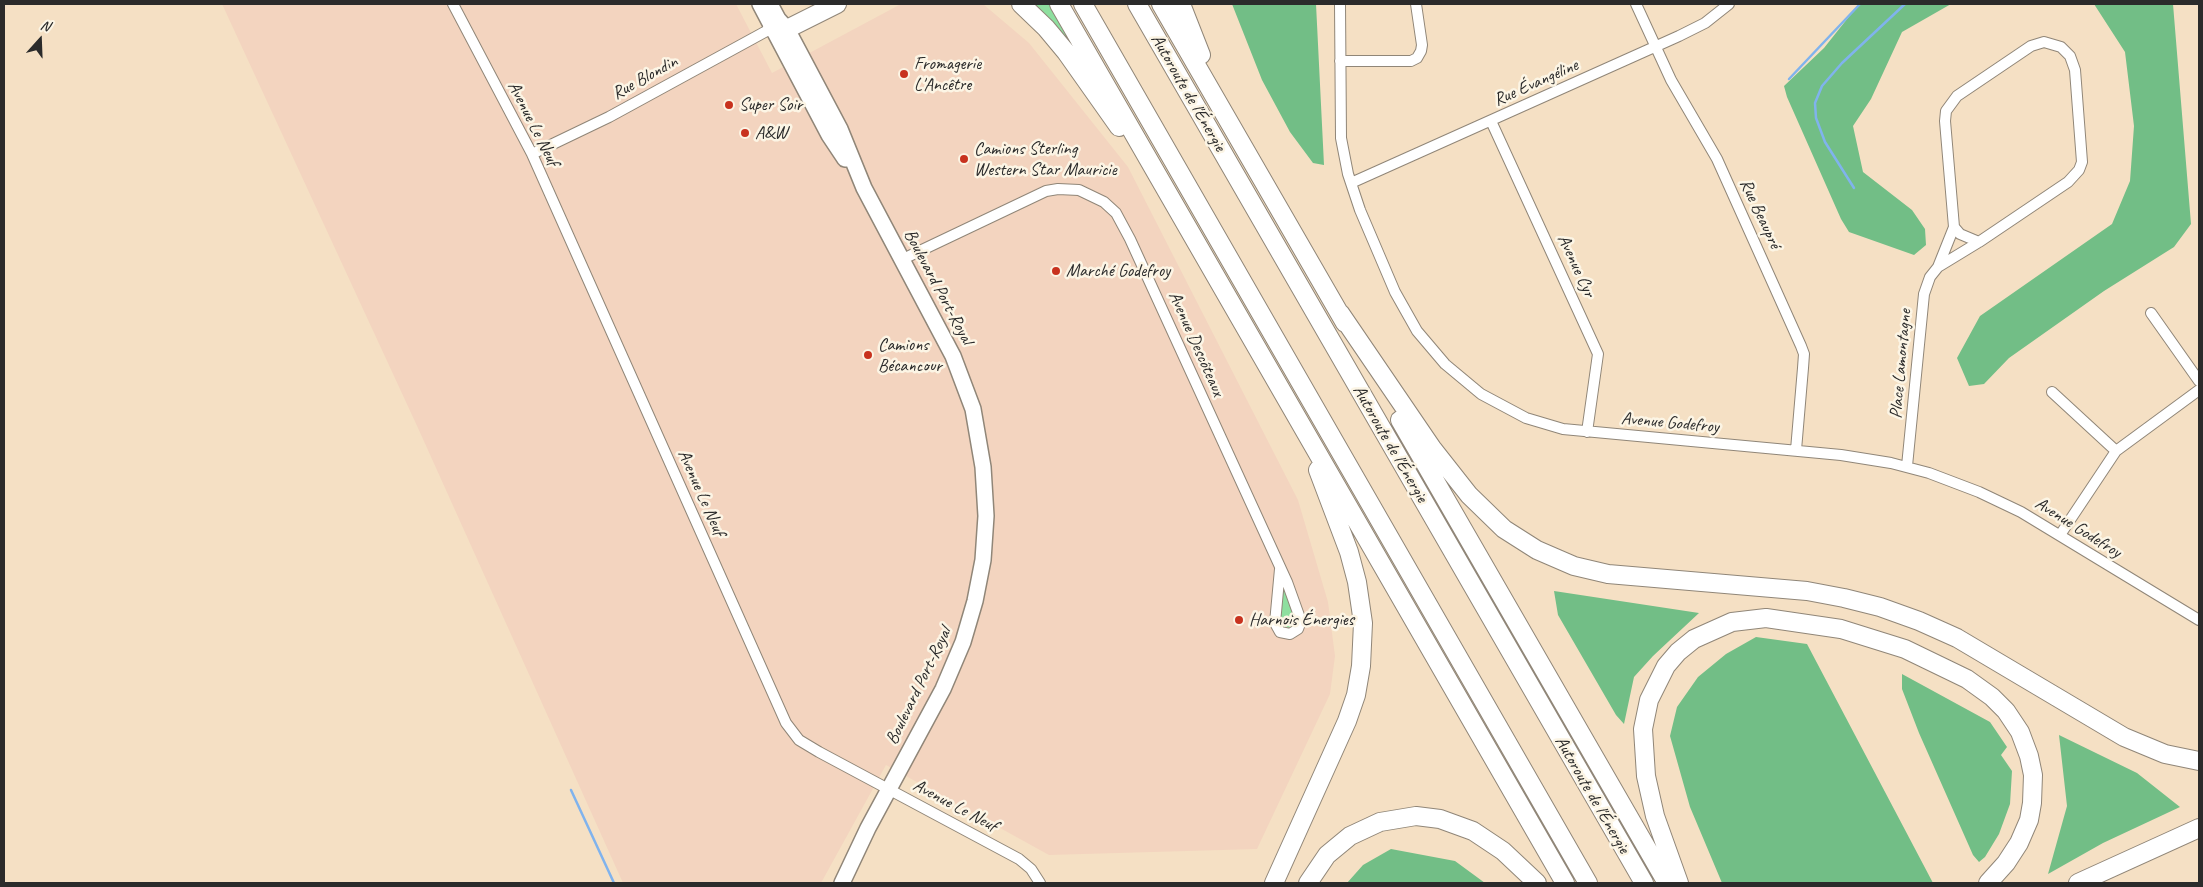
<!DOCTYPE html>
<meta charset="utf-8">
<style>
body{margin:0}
#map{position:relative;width:2203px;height:887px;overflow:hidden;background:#f5e0c4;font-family:Caveat,sans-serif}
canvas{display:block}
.frame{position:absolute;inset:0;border:5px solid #2b2b2b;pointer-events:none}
.north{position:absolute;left:15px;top:15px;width:50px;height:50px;-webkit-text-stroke:4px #fcf5e5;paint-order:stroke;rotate:20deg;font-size:14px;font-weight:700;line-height:20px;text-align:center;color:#2b2b2b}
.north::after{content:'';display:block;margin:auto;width:18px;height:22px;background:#2b2b2b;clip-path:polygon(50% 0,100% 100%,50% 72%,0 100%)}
</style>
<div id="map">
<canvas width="2203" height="887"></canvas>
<div class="frame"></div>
<div class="north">N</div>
</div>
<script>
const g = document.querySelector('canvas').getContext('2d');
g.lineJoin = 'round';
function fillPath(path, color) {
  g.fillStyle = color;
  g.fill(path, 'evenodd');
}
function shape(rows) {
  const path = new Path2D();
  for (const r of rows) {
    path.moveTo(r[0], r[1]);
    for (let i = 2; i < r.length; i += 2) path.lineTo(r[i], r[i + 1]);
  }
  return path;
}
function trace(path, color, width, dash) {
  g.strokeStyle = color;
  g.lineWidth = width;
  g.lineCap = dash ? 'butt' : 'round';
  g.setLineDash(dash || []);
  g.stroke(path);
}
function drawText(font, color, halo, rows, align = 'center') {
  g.font = font + ' Caveat,sans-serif';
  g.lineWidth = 5;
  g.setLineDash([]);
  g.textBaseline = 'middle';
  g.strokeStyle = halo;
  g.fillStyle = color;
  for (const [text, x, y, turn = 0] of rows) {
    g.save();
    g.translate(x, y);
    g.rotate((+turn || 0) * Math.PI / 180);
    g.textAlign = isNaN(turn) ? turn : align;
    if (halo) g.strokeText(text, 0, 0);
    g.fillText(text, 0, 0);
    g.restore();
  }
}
fillPath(shape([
 [222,4,736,4,772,73,901,4,983,4,1029,43,1128,167,1298,500,1328,602,1335,656,1330,694,1257,849,1049,855,886,765,821,883,623,883,418,428]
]), '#f3d4bf');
fillPath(shape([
 [1028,4,1051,4,1072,42,1071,44],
 [1283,583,1295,619,1294,623,1289,628,1282,626,1280,620]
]), '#8edf9f');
fillPath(shape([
 [1232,4,1316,4,1324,165,1313,163,1290,132,1262,80],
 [1859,4,1951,4,1902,32,1871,99,1853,126,1863,172,1912,210,1925,229,1926,245,1914,255,1849,232,1841,219,1787,97,1784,86,1824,48],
 [2094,4,2173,4,2191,224,2174,247,2104,291,2009,358,1984,384,1969,386,1957,358,1980,316,2112,224,2130,181,2134,126,2125,52],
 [1554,591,1699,613,1653,656,1634,677,1624,724,1616,715,1558,615],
 [1756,637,1807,644,1933,883,1722,883,1690,807,1670,736,1677,707,1698,677,1726,654],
 [1902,674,1990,722,2007,747,2001,755,2012,771,2010,804,1999,834,1985,857,1979,862,1973,855,1919,733,1902,689],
 [2059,735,2137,773,2180,807,2103,843,2048,874,2067,806],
 [1391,849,1455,861,1485,883,1347,883,1363,865]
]), '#72be86');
trace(shape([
 [1789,79,1860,4],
 [1854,188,1825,142,1816,118,1815,103,1822,86,1842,63,1905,4],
 [571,790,614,883]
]), '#80b3ed', 2.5);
const street = shape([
 [453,4,532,154,786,723,799,740,819,752,1019,859,1031,869,1040,883],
 [1340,4,1341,138,1348,174,1360,210,1395,292,1417,331,1445,364,1481,394,1526,418,1563,429,1841,455,1891,463,1929,473,1979,492,2021,512,2199,620],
 [1636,4,1671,80,1717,159,1801,346,1804,354,1803,368,1796,450],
 [1340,61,1411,61,1417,58,1421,51,1422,45,1416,4],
 [1491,121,1598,354,1587,432],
 [532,154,609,117,772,28],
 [1351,183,1679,36,1705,23,1729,4],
 [1954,227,1938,267,1979,242,2068,182,2079,170,2082,162,2075,70,2070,56,2061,47,2044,42,2031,46,1957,96,1946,111,1945,121,1954,227,1960,234,1979,242],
 [903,259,1046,191,1058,189,1079,190,1104,202,1116,213,1130,239,1287,582,1301,621,1298,629,1290,634,1280,632,1275,623,1280,569],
 [2151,313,2199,381],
 [2052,392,2116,451],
 [1907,466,1924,294,1930,277,1938,267],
 [2060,535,2116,451,2199,390]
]);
const primary = shape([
 [760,4,829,135,845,159],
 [770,4,778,19,787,29,840,129,864,188,953,356,973,409,983,467,986,516,983,560,975,601,963,642,943,689,868,828,842,883]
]);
const highway = shape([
 [1021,4,1046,28,1066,52,1119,127],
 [1059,4,1565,883],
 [1083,4,1588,883],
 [1137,4,1644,883],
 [1161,4,1345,323],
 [1181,4,1201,55],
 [772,28,787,29,837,4],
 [1340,313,1432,448,1469,495,1504,529,1537,550,1574,566,1608,574,1807,591,1844,598,1880,607,1919,621,1957,638,2124,737,2165,754,2199,761],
 [1400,420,1667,883],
 [1274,883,1347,721,1356,695,1361,666,1363,623,1357,582,1349,552,1318,470],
 [1308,883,1327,855,1350,836,1380,822,1416,816,1440,819,1473,831,1503,851,1537,883],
 [1679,883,1655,816,1646,776,1643,729,1649,700,1666,666,1678,652,1694,639,1732,622,1766,618,1841,629,1905,649,1967,679,1992,697,2006,711,2020,732,2029,756,2033,775,2032,803,2029,820,2019,843,2006,863,1988,883],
 [2078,883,2199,828]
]);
trace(street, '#908678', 12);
trace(primary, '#908678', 18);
trace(highway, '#908678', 20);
trace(street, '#fff', 10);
trace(primary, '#fff', 15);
trace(highway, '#fff', 18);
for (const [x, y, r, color] of [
 [904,74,5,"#c8321e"],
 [729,105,5,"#c8321e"],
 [745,133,5,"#c8321e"],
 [964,159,5,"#c8321e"],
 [1056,271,5,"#c8321e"],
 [868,355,5,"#c8321e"],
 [1239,620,5,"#c8321e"]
]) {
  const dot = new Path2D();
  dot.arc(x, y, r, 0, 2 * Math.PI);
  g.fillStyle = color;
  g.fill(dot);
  trace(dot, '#fcf5e5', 2);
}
drawText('18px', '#2b2b2b', '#fcf5e5', [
 ["Fromagerie",914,64],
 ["L'Ancêtre",914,85],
 ["Super Soir",739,105],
 ["A&W",755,133],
 ["Camions Sterling",974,149],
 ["Western Star Mauricie",974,170],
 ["Marché Godefroy",1066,271],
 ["Camions",878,345],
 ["Bécancour",878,366],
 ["Harnois Énergies",1249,620]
], 'left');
drawText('18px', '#2b2b2b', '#fcf5e5', [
 ["Rue Blondin",645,78,-29],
 ["Rue Évangéline",1536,83,-24],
 ["Autoroute de l'Énergie",1188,93,60],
 ["Avenue Le Neuf",533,124,63],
 ["Rue Beaupré",1760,214,65],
 ["Avenue Cyr",1576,266,65],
 ["Boulevard Port-Royal",938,287,62],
 ["Avenue Descôteaux",1196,344,66],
 ["Place Lamontagne",1901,364,-85],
 ["Avenue Godefroy",1670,423,5],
 ["Autoroute de l'Énergie",1390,444,60],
 ["Avenue Le Neuf",701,493,66],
 ["Avenue Godefroy",2078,528,32],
 ["Boulevard Port-Royal",919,686,-64],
 ["Autoroute de l'Énergie",1592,795,60],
 ["Avenue Le Neuf",955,806,28]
]);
</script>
